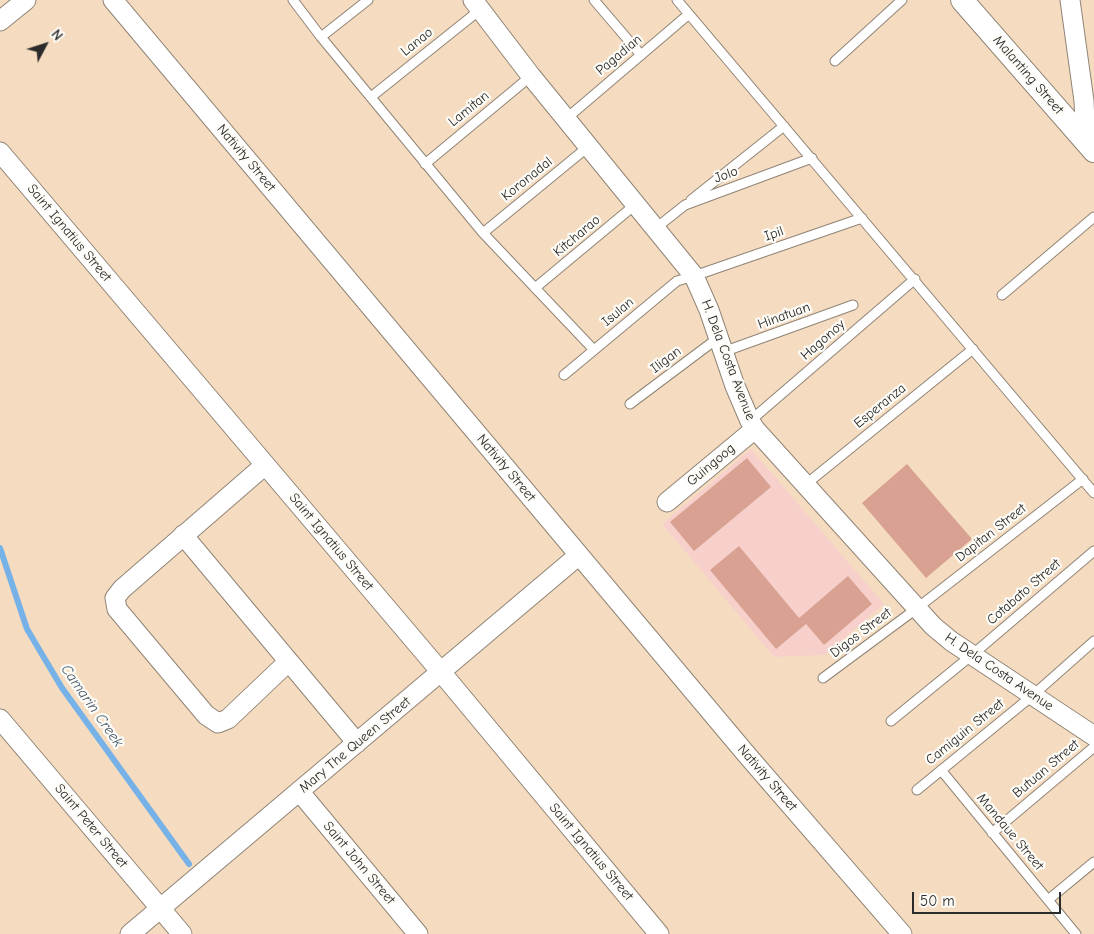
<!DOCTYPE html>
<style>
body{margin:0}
#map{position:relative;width:1094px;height:934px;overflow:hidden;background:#f5dcc0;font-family:"Comic Neue",sans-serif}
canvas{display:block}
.north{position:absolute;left:20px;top:20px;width:50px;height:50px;-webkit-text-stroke:4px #fdfcf7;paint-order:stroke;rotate:50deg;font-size:14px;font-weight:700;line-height:20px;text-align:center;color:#2b2b2b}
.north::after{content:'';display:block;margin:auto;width:18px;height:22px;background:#2b2b2b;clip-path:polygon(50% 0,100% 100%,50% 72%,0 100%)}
.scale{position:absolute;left:912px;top:892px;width:149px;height:22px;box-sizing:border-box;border:2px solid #2b2b2b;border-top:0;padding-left:6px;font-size:15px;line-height:18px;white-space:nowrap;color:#2b2b2b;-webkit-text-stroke:4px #fdfcf7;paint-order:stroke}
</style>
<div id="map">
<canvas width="1094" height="934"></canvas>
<div class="north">N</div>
<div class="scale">50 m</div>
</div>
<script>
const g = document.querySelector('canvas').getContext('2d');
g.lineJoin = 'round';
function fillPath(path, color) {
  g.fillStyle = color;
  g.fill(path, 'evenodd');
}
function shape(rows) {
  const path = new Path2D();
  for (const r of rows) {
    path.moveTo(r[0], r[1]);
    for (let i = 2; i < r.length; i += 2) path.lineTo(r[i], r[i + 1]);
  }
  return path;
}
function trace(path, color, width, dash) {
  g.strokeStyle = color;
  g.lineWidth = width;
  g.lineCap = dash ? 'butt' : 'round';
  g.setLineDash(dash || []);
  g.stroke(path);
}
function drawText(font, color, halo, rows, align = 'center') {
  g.font = font + ' "Comic Neue",sans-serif';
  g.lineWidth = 4.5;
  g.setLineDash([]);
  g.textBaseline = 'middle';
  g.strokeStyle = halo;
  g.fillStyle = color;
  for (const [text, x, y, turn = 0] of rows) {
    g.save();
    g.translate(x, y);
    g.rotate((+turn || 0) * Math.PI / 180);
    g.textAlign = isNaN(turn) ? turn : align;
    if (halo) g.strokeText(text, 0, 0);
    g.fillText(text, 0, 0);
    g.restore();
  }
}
fillPath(shape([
 [751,449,884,604,825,655,774,657,662,524]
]), '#f7d0cb');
trace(shape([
 [0,548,27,629,62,688,189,864]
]), '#76b2e8', 6);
fillPath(shape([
 [747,458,771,487,694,551,670,522],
 [907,464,972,539,926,578,862,503],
 [739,546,799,618,848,576,872,604,824,645,806,624,776,649,710,570]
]), '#d9a192');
const service = shape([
 [293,0,321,37,483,233,594,350],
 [594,0,641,55],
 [677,0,1094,493],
 [321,37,368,0],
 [835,61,902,0],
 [371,97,481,9],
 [567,118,689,14],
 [425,164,531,76],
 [691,200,784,126],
 [656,228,685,205,812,158],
 [483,233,589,146],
 [535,288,636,204],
 [1002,295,1094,217],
 [723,352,853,305],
 [564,375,677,281,694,276,862,218],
 [630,404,718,338],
 [750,421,915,279],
 [805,485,973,349],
 [823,678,916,609,1083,479],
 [891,721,972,655,1094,551],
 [941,770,1076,934],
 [917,790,1032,696,1094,641],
 [992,833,1094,747],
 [1048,900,1094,862]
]);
const minor = shape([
 [113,0,747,755,902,934],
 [473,0,531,76,694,276,709,310,735,386,750,421,755,429,933,626,951,641,1094,736],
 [1070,0,1084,101,1086,142],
 [0,21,26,0],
 [0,152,441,672,659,934],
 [265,465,122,589,115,598,117,609,206,715,218,723,228,719,288,662],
 [667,502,755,429],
 [183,535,357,743],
 [0,719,182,934],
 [299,791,418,934],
 [130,934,579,555]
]);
const tertiary = shape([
 [962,0,1094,151]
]);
trace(service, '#908476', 11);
trace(minor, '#908476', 21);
trace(tertiary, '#908476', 24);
trace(service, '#fff', 9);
trace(minor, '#fff', 19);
trace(tertiary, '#fff', 22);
drawText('14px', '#2b2b2b', '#fdfcf7', [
 ["Lanao",417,42,-39],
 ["Pagadian",619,55,-40],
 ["Malanting Street",1028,75,49],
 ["Lamitan",469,109,-39],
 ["Nativity Street",246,158,50],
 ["Jolo",726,175,-20],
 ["Koronadal",527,179,-39],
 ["Saint Ignatius Street",69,233,50],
 ["Ipil",774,234,-19],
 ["Kitcharao",577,236,-40],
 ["Isulan",618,312,-40],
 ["Hinatuan",784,316,-20],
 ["Hagonoy",823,340,-41],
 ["Iligan",666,360,-37],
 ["H. Dela Costa Avenue",728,360,69],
 ["Esperanza",880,406,-39],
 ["Guingoog",711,465,-40],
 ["Nativity Street",506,468,50],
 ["Dapitan Street",991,533,-38],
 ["Saint Ignatius Street",331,542,50],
 ["Cotabato Street",1024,592,-41],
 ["Digos Street",861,633,-37],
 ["H. Dela Costa Avenue",999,672,34],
 ["Camiguin Street",965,732,-39],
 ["Mary The Queen Street",355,745,-40],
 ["Butuan Street",1046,769,-40],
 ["Nativity Street",767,778,49],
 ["Saint Peter Street",91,826,50],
 ["Mandaue Street",1010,832,50],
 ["Saint Ignatius Street",591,852,50],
 ["Saint John Street",359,863,50]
]);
drawText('italic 15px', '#455a6d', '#fdfcf7', [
 ["Camarin Creek",92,706,55]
]);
</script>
